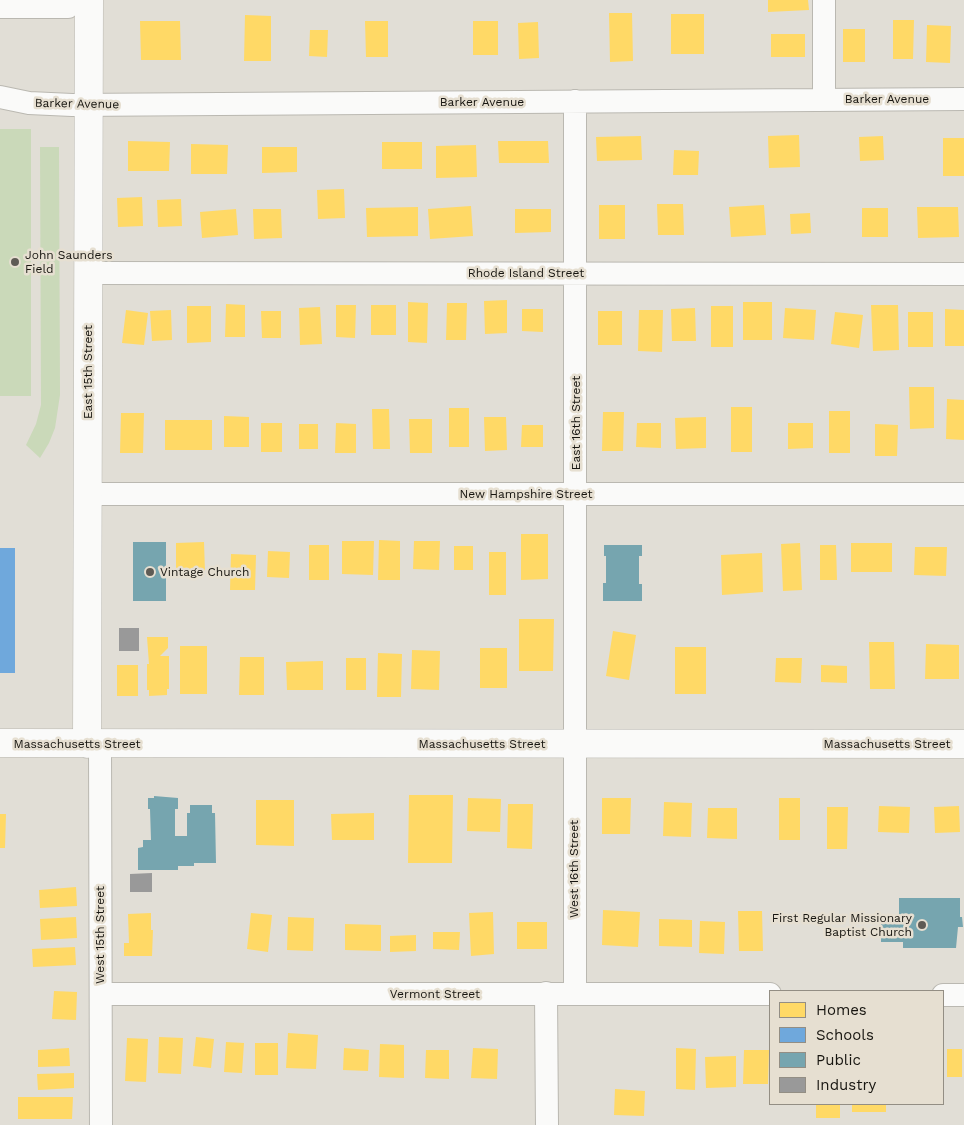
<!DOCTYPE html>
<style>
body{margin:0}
#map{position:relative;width:964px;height:1125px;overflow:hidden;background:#e1ded6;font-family:"Work Sans",sans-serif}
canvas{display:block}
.legend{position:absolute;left:769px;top:990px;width:175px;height:115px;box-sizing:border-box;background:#e6dfd1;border:1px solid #938e84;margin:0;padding:6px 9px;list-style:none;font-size:15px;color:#171510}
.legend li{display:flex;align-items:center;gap:10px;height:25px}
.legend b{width:25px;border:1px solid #938e84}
</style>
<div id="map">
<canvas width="964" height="1125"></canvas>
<ul class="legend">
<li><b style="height:14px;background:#ffd966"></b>Homes</li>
<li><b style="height:14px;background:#6fa8dc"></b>Schools</li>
<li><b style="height:14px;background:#76a5af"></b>Public</li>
<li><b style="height:14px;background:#999"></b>Industry</li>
</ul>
</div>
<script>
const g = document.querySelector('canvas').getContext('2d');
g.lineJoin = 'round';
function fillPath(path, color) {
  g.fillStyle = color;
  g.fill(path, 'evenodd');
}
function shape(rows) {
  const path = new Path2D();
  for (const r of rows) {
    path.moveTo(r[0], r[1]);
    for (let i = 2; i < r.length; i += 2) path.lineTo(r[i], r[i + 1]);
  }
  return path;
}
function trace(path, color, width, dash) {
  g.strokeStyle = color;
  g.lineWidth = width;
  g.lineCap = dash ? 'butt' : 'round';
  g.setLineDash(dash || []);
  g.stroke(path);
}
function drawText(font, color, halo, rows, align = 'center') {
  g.font = font + ' "Work Sans",sans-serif';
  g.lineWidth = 5;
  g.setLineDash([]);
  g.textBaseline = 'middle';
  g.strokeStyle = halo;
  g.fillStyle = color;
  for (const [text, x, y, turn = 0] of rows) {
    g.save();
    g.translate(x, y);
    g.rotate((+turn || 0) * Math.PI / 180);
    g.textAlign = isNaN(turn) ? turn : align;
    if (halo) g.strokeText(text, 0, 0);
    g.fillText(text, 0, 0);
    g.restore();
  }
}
fillPath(shape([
 [0,129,31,129,31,396,0,396],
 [40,147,59,147,60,395,55,428,49,443,40,458,26,445,36,424,41,405]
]), '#cad9b9');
fillPath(shape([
 [768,0,808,0,809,10,768,12],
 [609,13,632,13,633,61,610,62],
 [671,14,704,14,704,54,671,54],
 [245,15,271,16,271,61,244,61],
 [893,20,914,20,913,59,893,59],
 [140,21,180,21,181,60,141,60],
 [365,21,388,21,388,57,366,57],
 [473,21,498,21,498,55,473,55],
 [538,22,539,58,519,59,518,23],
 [927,25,951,26,950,63,926,62],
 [843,29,865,29,865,62,843,62],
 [310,30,328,30,327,57,309,56],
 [771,34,805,34,805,57,771,57],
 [799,135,800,167,769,168,768,136],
 [641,136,642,160,597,161,596,137],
 [883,136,884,160,860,161,859,137],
 [943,138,964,138,964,176,943,176],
 [128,141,170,142,169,171,128,171],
 [498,141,548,141,549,163,499,163],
 [382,142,422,142,422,169,382,169],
 [191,144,228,145,227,174,191,174],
 [476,145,477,177,436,178,436,146],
 [262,147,297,147,297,172,262,173],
 [674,150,699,151,698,175,673,175],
 [344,189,345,218,318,219,317,190],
 [142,197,143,226,118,227,117,198],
 [181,199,182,226,158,227,157,200],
 [657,204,683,204,684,235,658,235],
 [599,205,625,205,625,239,599,239],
 [764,205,766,235,731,237,729,207],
 [471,206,473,236,430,239,428,209],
 [418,207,418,236,367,237,366,208],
 [917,207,958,207,959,237,918,238],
 [862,208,888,208,888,237,862,237],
 [236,209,238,235,202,238,200,212],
 [253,209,281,209,282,238,254,239],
 [515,209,551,209,551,232,515,233],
 [810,213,811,233,791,234,790,214],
 [507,300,507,333,485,334,484,301],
 [408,302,428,303,427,343,408,342],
 [743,302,772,302,772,340,743,340],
 [447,303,467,303,466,340,446,340],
 [226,304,245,305,245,337,225,337],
 [336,305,356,305,355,338,336,337],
 [371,305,396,305,396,335,371,335],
 [871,305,898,305,899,350,873,351],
 [187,306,211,306,211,342,187,343],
 [711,306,733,306,733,347,711,347],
 [320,307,322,344,300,345,299,308],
 [695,308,696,341,672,341,671,309],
 [785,308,816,310,814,340,783,338],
 [522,309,543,309,543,332,522,331],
 [945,309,964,310,964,346,945,346],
 [126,310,148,313,144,345,122,343],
 [171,310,172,340,152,341,150,311],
 [639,310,663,310,662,352,638,351],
 [261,311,281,311,281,338,262,338],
 [598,311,622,311,622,345,598,345],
 [835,312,863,315,859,348,831,344],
 [908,312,933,312,933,347,908,347],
 [909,387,934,387,934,428,910,429],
 [947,399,964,400,964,440,946,439],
 [731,407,752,407,752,452,731,452],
 [449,408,469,408,469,447,449,447],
 [372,409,389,409,390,449,373,449],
 [829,411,850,411,850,453,829,453],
 [603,412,624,412,623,451,602,451],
 [121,413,144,413,143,453,120,453],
 [224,416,249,417,249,447,224,447],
 [484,417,506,417,507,450,485,451],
 [706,417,706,448,676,449,675,418],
 [409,419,432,419,432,453,410,453],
 [165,420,212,420,212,450,165,450],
 [261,423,282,423,282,452,261,452],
 [336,423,356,424,356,453,335,453],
 [637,423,661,423,661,448,636,447],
 [788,423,813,423,813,448,788,449],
 [299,424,318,424,318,449,299,449],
 [875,424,898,425,897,456,875,456],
 [522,425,543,425,543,447,521,447],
 [521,534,548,534,548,579,521,580],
 [379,540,400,541,400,580,378,580],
 [342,541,374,541,373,575,342,574],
 [414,541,440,541,439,570,413,569],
 [204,542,205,572,176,573,176,543],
 [800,543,802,590,783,591,781,544],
 [851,543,892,543,892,572,851,572],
 [309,545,329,545,329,580,309,580],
 [820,545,836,545,837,580,820,580],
 [454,546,473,546,473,570,454,570],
 [915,547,947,547,946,576,914,575],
 [268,551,290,552,289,578,267,577],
 [489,552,506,552,506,595,489,595],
 [762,553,763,592,722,595,721,555],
 [231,554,256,555,255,590,230,590],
 [519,619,554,619,553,671,519,671],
 [613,631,636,635,629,680,606,676],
 [147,637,168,637,168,648,160,656,169,656,169,689,167,689,167,695,149,696,149,690,147,690,147,664,149,664],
 [869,642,894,642,895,689,870,689],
 [926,644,959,645,959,679,925,679],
 [180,646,207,646,207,694,180,694],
 [675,647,706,647,706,694,675,694],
 [480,648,507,648,507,688,480,688],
 [412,650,440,651,439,690,411,689],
 [378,653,402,654,401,697,377,697],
 [240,657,264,657,264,695,239,695],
 [346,658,366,658,366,690,346,690],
 [776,658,802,658,801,683,775,682],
 [323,661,323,690,287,690,286,662],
 [117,665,138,665,138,696,117,696],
 [821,665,847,666,847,683,821,682],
 [409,795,453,795,452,863,408,863],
 [468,798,501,799,500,832,467,831],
 [602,798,631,798,630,834,602,834],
 [779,798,800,798,800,840,779,840],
 [256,800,294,800,294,846,256,845],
 [664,802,692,803,691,837,663,836],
 [508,804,533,804,532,849,507,848],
 [879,806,910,807,909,833,878,832],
 [959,806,960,832,935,833,934,807],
 [827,807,848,807,847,849,827,849],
 [708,808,737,808,737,839,707,838],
 [374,813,374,840,332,840,331,814],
 [0,814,6,814,5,848,0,848],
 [76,887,77,906,40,908,39,890],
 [603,910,640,912,638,947,602,945],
 [738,911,762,911,763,951,739,951],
 [493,912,494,954,471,956,469,913],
 [151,913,151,930,153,930,152,956,124,956,124,943,129,943,128,914],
 [251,913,272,915,268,952,247,949],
 [76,917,77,938,41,940,40,919],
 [288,917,314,918,313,951,287,950],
 [659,919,692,920,692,947,659,946],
 [700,921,725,922,724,954,699,953],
 [517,922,547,922,547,949,517,949],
 [345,924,381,925,381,951,345,950],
 [433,932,460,932,459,950,433,949],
 [416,935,416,951,390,952,390,936],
 [75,947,76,965,33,967,32,949],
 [54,991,77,992,76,1020,52,1019],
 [288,1033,318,1035,316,1069,286,1068],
 [159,1037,183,1038,181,1074,158,1073],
 [196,1037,214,1039,211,1068,193,1066],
 [127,1038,148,1039,146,1082,125,1081],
 [226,1042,244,1043,242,1073,224,1072],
 [255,1043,278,1043,278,1075,255,1075],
 [380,1044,404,1045,404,1078,379,1077],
 [69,1048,70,1066,38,1067,38,1050],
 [344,1048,369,1050,368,1071,343,1070],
 [473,1048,498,1049,497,1079,471,1078],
 [676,1048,696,1049,695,1090,676,1089],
 [947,1049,962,1049,962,1077,947,1077],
 [426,1050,449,1050,449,1079,425,1078],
 [744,1050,769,1050,768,1084,743,1084],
 [736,1056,736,1087,706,1088,705,1057],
 [74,1073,74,1088,38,1090,37,1074],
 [615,1089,645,1091,644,1116,614,1115],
 [18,1097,73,1097,72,1119,18,1119],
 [816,1104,840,1104,840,1118,816,1118],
 [852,1104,886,1104,886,1112,852,1112]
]), '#ffd966');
fillPath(shape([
 [0,548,15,548,15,673,0,673]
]), '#6fa8dc');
fillPath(shape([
 [133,542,166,542,166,601,133,601],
 [604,545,642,545,642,556,639,556,639,584,642,584,642,601,603,601,603,583,606,583,606,556,604,556],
 [154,796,178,798,178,809,175,809,175,836,187,836,187,813,190,813,190,805,212,805,212,813,215,813,216,863,194,863,194,866,178,866,178,870,138,870,138,848,143,847,143,840,151,840,150,809,148,809,148,798,154,798],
 [899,898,960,898,960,917,962,917,963,927,958,927,956,948,903,948,903,942,881,942,881,921,899,921]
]), '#76a5af');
fillPath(shape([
 [119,628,139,628,139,651,119,651],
 [152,873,152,892,130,892,130,874]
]), '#999');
const minor = shape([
 [0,7,68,7],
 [0,97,29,103,72,105,964,99],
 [824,100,824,0],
 [88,273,964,274],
 [88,494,964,494],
 [100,744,101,1125],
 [546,993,547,1125],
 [575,993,575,101],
 [101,994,770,994],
 [943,995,964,995]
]);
const major = shape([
 [0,743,964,744],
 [87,744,89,0]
]);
trace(minor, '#bab8b1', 24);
trace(major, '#bab8b1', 29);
trace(minor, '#fafaf9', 22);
trace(major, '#fafaf9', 28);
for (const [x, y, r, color] of [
 [15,262,5,"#5e5b55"],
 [150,572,5,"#5e5b55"],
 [922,925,5,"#5e5b55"]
]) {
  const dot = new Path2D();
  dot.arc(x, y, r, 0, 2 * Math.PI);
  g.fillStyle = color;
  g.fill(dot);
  trace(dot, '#e6dfd1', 2);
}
drawText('12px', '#171510', '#e6dfd1', [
 ["Barker Avenue",887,99],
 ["Barker Avenue",482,102],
 ["Barker Avenue",77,104,1],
 ["Rhode Island Street",526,273],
 ["East 15th Street",88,372,-90],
 ["East 16th Street",576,423,-90],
 ["New Hampshire Street",526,494],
 ["Massachusetts Street",77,744],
 ["Massachusetts Street",482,744],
 ["Massachusetts Street",887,744],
 ["West 16th Street",574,869,-90],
 ["West 15th Street",100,935,-90],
 ["Vermont Street",435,994]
]);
drawText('12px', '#171510', '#e6dfd1', [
 ["John Saunders",25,255],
 ["Field",25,269],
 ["Vintage Church",160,572],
 ["First Regular Missionary",912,918,"right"],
 ["Baptist Church",912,932,"right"]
], 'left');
</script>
